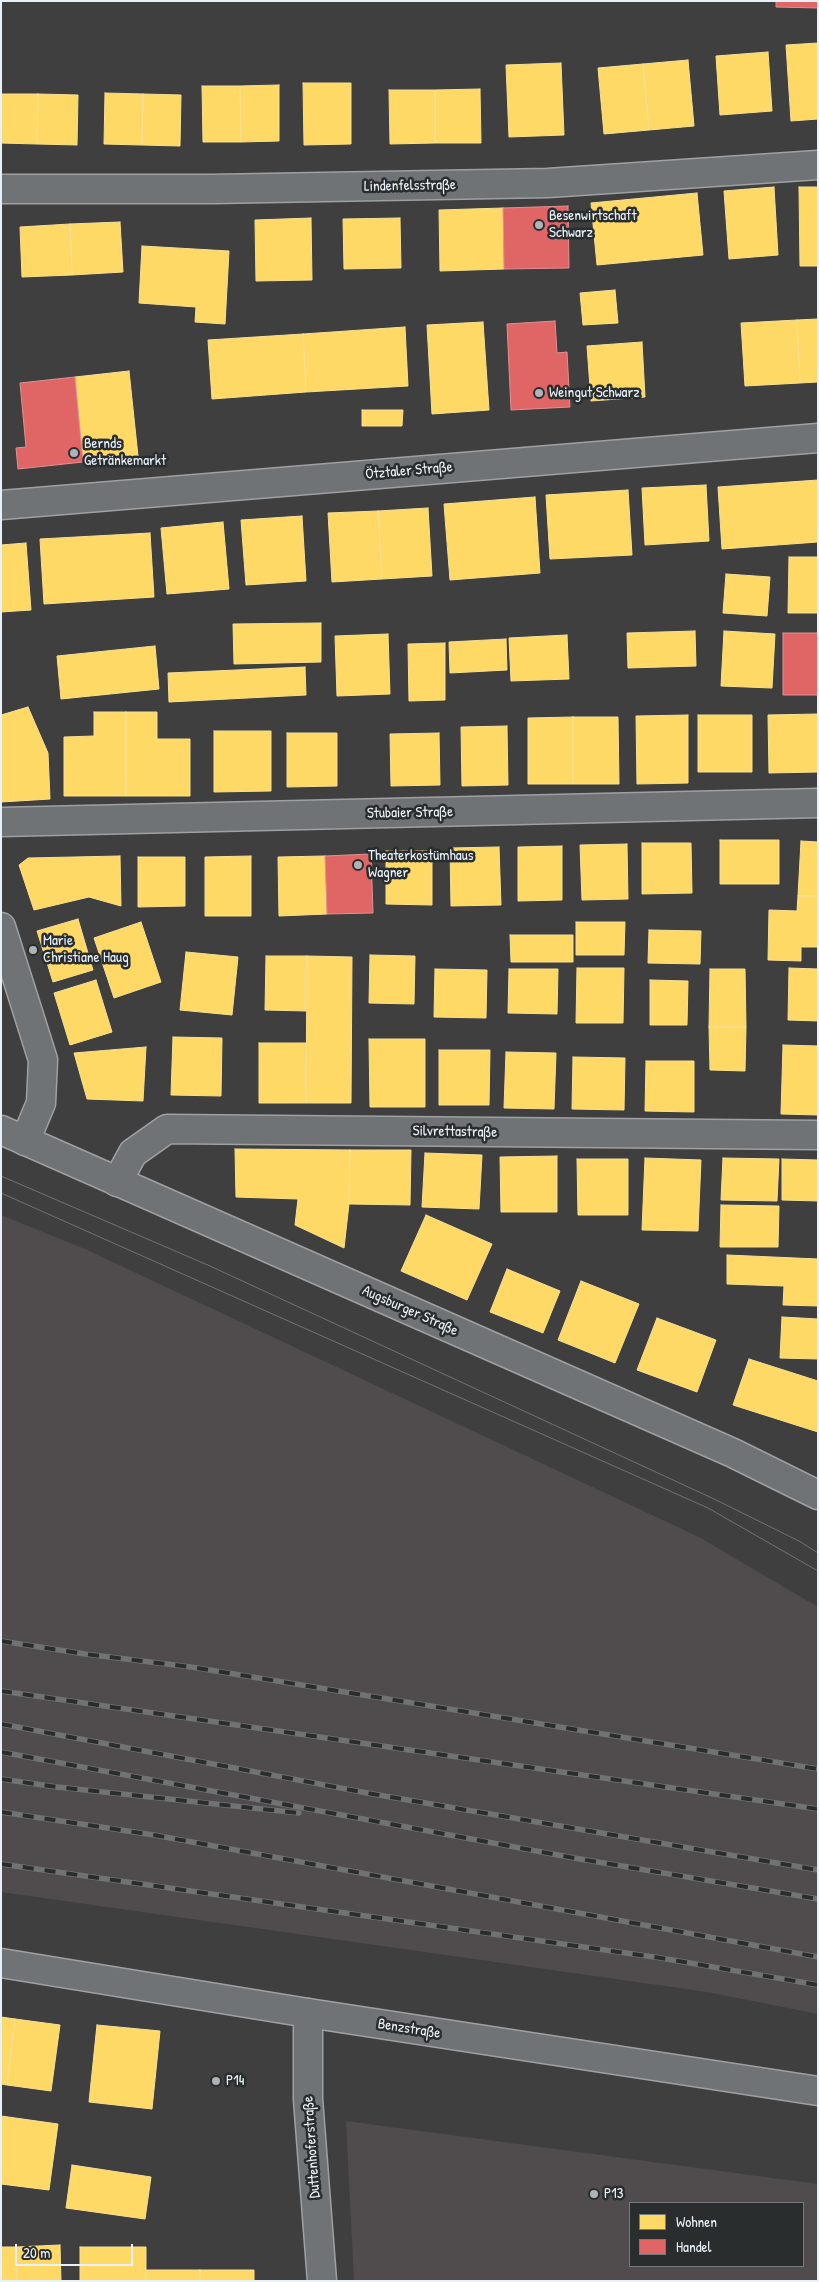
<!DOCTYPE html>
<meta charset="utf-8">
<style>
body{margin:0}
#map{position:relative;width:819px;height:2282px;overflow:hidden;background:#3f3f3f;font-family:"Patrick Hand",sans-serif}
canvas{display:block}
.frame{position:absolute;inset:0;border:2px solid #e8f1f8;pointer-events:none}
.legend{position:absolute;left:629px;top:2202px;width:175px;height:65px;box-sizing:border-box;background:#2a2d2e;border:1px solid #767b7f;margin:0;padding:6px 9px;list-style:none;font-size:15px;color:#e8f1f8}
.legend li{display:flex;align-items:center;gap:10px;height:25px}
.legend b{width:25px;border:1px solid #767b7f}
.scale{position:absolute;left:15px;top:2244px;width:118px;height:22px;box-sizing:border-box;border:2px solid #e8f1f8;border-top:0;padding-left:6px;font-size:15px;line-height:18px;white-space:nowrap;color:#e8f1f8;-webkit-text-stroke:4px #2a2d2e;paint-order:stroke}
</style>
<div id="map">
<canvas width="819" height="2282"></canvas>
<div class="frame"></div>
<ul class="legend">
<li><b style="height:14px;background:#ffd966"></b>Wohnen</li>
<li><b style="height:14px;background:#e06666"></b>Handel</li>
</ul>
<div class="scale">20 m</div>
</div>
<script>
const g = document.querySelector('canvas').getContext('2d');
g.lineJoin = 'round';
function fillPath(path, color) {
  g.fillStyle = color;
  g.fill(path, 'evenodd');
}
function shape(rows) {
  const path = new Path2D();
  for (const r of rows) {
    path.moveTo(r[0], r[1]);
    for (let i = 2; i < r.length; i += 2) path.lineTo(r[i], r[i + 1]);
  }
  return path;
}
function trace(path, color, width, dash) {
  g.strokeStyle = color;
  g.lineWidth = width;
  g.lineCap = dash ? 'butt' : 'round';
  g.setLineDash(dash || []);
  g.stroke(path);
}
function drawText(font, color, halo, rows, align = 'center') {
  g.font = font + ' "Patrick Hand",sans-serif';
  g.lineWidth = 5;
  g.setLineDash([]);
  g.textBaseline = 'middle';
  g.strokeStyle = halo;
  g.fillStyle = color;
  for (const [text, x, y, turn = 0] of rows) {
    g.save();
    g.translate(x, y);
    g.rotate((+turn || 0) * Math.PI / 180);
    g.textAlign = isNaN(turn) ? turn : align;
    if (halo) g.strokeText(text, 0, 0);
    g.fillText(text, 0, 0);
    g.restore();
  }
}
fillPath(shape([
 [1,1215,85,1249,699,1537,818,1607,818,2014,707,1992,1,1892],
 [346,2121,818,2184,818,2281,354,2281],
 [630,2203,803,2203,803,2266,630,2266]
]), '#504b4c');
const homes = shape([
 [818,43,818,119,791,121,786,45,818,43],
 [768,52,772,111,720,115,716,56,768,52],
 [688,60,694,126,649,130,643,64,688,60],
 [561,63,564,135,509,137,506,65,561,63],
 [643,64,649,130,604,134,598,68,643,64],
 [303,83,351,83,351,144,304,145,303,83],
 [279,85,279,141,241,142,240,86,279,85],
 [202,86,240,86,241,142,203,142,202,86],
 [480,89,481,143,435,143,435,90,480,89],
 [389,90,435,90,435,143,390,144,389,90],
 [105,93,143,94,142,145,104,144,105,93],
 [1,94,38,94,37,144,1,143,1,94],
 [38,94,78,95,77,145,37,144,38,94],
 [143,94,181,95,180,146,142,145,143,94],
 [774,187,778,255,729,259,724,191,774,187],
 [799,187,818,187,818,266,800,266,799,187],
 [697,193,703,255,597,265,591,203,697,193],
 [503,208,504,269,440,271,439,210,503,208],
 [311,218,312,280,256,281,255,220,311,218],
 [400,218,401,268,344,269,343,219,400,218],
 [120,222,123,272,72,275,70,224,120,222],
 [70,224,72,275,22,277,20,227,70,224],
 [142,246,229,251,225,324,195,322,196,307,139,303,142,246],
 [615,290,618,323,583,325,580,293,615,290],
 [818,319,818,382,800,383,797,320,818,319],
 [797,320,800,383,745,386,741,323,797,320],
 [483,322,489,410,432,414,427,325,483,322],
 [405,327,408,386,306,392,303,334,405,327],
 [303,334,306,392,212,399,208,340,303,334],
 [642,342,645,397,591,401,587,346,642,342],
 [129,371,138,456,83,462,75,377,129,371],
 [362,410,403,410,402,426,362,426,362,410],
 [818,480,818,542,722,549,718,487,818,480],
 [706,485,709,541,645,545,642,488,706,485],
 [628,490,632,555,550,559,546,495,628,490],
 [535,497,540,573,450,580,444,504,535,497],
 [428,508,432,576,382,579,378,511,428,508],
 [378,511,382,579,332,582,328,513,378,511],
 [302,516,306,581,246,585,241,520,302,516],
 [223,522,229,589,167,594,161,528,223,522],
 [150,533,154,597,44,604,40,539,150,533],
 [26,543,31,610,1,612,1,545,26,543],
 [789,557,818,557,818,613,788,613,789,557],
 [726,574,770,577,767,616,723,613,726,574],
 [321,623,321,662,234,664,233,624,321,623],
 [695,631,696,666,628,668,627,633,695,631],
 [724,631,775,634,772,688,721,686,724,631],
 [388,634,390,694,337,696,335,636,388,634],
 [567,635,569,679,511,681,509,638,567,635],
 [506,639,507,670,450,673,449,642,506,639],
 [445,643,445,700,409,701,408,644,445,643],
 [155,646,159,689,61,699,57,656,155,646],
 [305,667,306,695,169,702,168,673,305,667],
 [28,707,48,753,50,799,1,802,1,715,28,707],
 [94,712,126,712,126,796,64,796,64,737,94,736,94,712],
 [126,712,157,712,157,739,190,739,190,796,126,796,126,712],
 [818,714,818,772,769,773,768,715,818,714],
 [688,715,688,783,637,784,636,716,688,715],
 [698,715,752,715,752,772,698,772,698,715],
 [573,717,618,717,619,784,573,784,573,717],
 [573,717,573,784,528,784,528,718,573,717],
 [507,726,508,785,462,786,461,727,507,726],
 [214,731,271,731,271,791,214,792,214,731],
 [287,733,337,733,337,786,287,787,287,733],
 [439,733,440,785,391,786,390,734,439,733],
 [720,840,779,840,779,884,720,884,720,840],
 [801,841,818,842,818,896,798,896,801,841],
 [642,843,691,843,692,893,642,894,642,843],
 [627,844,628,899,582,900,580,845,627,844],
 [562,846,562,900,518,901,518,847,562,846],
 [499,847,501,905,451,906,450,848,499,847],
 [386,851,432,851,432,905,386,904,386,851],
 [120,856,121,906,89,897,34,910,19,865,28,858,120,856],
 [251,856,251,916,205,916,205,857,251,856],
 [325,856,327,914,279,916,278,857,325,856],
 [138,857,185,857,185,906,138,907,138,857],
 [798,896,818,896,818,947,801,947,801,961,768,960,769,910,797,911,798,896],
 [78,919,93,970,53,982,37,931,78,919],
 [141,922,161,982,114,998,94,938,141,922],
 [576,922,625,922,624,955,576,955,576,922],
 [649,930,701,931,700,964,648,963,649,930],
 [510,935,573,935,573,962,511,962,510,935],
 [186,952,238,957,232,1015,180,1010,186,952],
 [370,955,415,956,414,1004,369,1003,370,955],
 [266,956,307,956,306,1011,265,1010,266,956],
 [307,956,352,957,351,1103,306,1103,307,956],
 [577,968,624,968,623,1023,576,1023,577,968],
 [789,968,818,969,818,1021,788,1020,789,968],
 [435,969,487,970,486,1018,434,1017,435,969],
 [509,969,558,969,557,1014,508,1013,509,969],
 [710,969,745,969,746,1027,709,1027,710,969],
 [96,980,112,1032,70,1045,54,993,96,980],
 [650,980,688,981,687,1025,650,1025,650,980],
 [709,1027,746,1027,745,1071,710,1070,709,1027],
 [173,1037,222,1038,221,1096,171,1095,173,1037],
 [369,1039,425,1039,425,1107,370,1107,369,1039],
 [259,1043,306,1043,306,1103,259,1103,259,1043],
 [783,1045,818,1046,818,1115,781,1114,783,1045],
 [146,1047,143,1101,87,1099,74,1053,146,1047],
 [439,1050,490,1050,489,1105,439,1105,439,1050],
 [506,1052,556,1053,554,1109,504,1108,506,1052],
 [573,1057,625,1058,624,1110,572,1109,573,1057],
 [646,1061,694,1061,694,1112,645,1111,646,1061],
 [235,1149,350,1150,349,1204,344,1248,295,1225,298,1199,236,1197,235,1149],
 [350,1150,411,1150,410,1205,349,1204,350,1150],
 [425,1153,482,1155,479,1209,422,1207,425,1153],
 [557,1156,557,1212,501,1212,500,1157,557,1156],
 [645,1158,701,1160,698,1231,642,1230,645,1158],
 [723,1158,779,1159,777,1201,721,1200,723,1158],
 [577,1159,628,1159,628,1215,578,1215,577,1159],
 [782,1159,818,1160,818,1201,782,1200,782,1159],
 [721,1205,779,1206,778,1247,720,1247,721,1205],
 [426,1215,492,1244,467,1300,401,1271,426,1215],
 [727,1255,818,1259,818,1306,783,1305,784,1286,727,1284,727,1255],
 [507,1269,560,1291,543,1333,490,1312,507,1269],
 [581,1281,639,1304,615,1363,558,1340,581,1281],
 [782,1317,818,1319,818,1359,780,1358,782,1317],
 [657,1318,716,1340,697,1392,637,1370,657,1318],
 [749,1359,818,1381,818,1432,733,1405,749,1359],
 [1,2017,15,2019,7,2085,1,2084,1,2017],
 [15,2019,60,2025,51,2091,7,2085,15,2019],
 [97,2025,160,2031,152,2109,89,2102,97,2025],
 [1,2116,58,2124,49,2190,1,2184,1,2116],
 [72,2165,151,2177,145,2219,66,2208,72,2165],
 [60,2245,61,2281,17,2281,16,2247,60,2245],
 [1,2247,16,2247,17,2281,1,2281,1,2247],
 [80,2247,146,2247,146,2281,80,2281,80,2247],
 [146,2270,200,2270,200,2281,146,2281,146,2270],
 [200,2270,254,2270,254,2281,200,2281,200,2270]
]);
fillPath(homes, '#ffd966');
trace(homes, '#f8e092', 1);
const shops = shape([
 [776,1,818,1,818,8,776,7,776,1],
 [568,206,569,268,504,269,503,208,568,206],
 [555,321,557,353,567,352,570,407,511,410,507,324,555,321],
 [75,377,83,462,18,469,16,448,26,447,20,383,75,377],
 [783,633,818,633,818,695,783,695,783,633],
 [371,854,373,913,327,914,325,856,371,854]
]);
fillPath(shops, '#e06666');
trace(shops, '#e29092', 1);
const minor = shape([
 [1,189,212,189,548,183,818,165],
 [1,505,818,438],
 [1,822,818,803],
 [1,927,43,1060,41,1103,25,1141],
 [117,1182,133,1153,167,1129,818,1135],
 [308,2013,308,2099,322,2281]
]);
const secondary = shape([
 [1,1130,733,1453,818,1495],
 [1,1963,308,2013,818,2091]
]);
trace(minor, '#9fa0a2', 31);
trace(secondary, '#9fa0a2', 31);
trace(minor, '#6f7376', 28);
trace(secondary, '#6f7376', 28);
trace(shape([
 [1,1176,210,1266,712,1498,799,1541,818,1553],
 [1,1193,708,1508,818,1571]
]), '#707273', 1);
const rail = shape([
 [1,1641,85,1654,191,1667,818,1769],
 [1,1691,818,1809],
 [1,1724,367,1793,818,1870],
 [1,1752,574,1858,818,1899],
 [1,1779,57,1787,299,1813],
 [1,1812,154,1835,818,1957],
 [1,1864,661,1958,818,1985]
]);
trace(rail, '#707273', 5.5);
trace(rail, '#2a2d2e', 4, [11]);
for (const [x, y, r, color] of [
 [539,225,5,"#adb3b7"],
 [539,393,5,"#adb3b7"],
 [74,453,5,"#adb3b7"],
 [358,865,5,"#adb3b7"],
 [33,950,5,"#adb3b7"],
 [216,2081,5,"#adb3b7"],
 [594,2194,5,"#adb3b7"]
]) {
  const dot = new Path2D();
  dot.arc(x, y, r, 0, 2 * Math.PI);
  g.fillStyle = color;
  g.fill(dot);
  trace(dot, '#2a2d2e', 2);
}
drawText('15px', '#e8f1f8', '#2a2d2e', [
 ["Lindenfelsstraße",410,186,-1],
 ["Ötztaler Straße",409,471,-5],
 ["Stubaier Straße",410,813,-1],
 ["Silvrettastraße",455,1132,1],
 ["Augsburger Straße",410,1311,24],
 ["Benzstraße",409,2029,9],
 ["Duttenhoferstraße",312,2147,-94]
]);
drawText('15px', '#e8f1f8', '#2a2d2e', [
 ["Besenwirtschaft",549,216],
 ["Schwarz",549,233],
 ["Weingut Schwarz",549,393],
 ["Bernds",84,444],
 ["Getränkemarkt",84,461],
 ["Theaterkostümhaus",368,856],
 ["Wagner",368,873],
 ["Marie",43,941],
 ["Christiane Haug",43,958],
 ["P14",226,2081],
 ["P13",604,2194]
], 'left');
</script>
